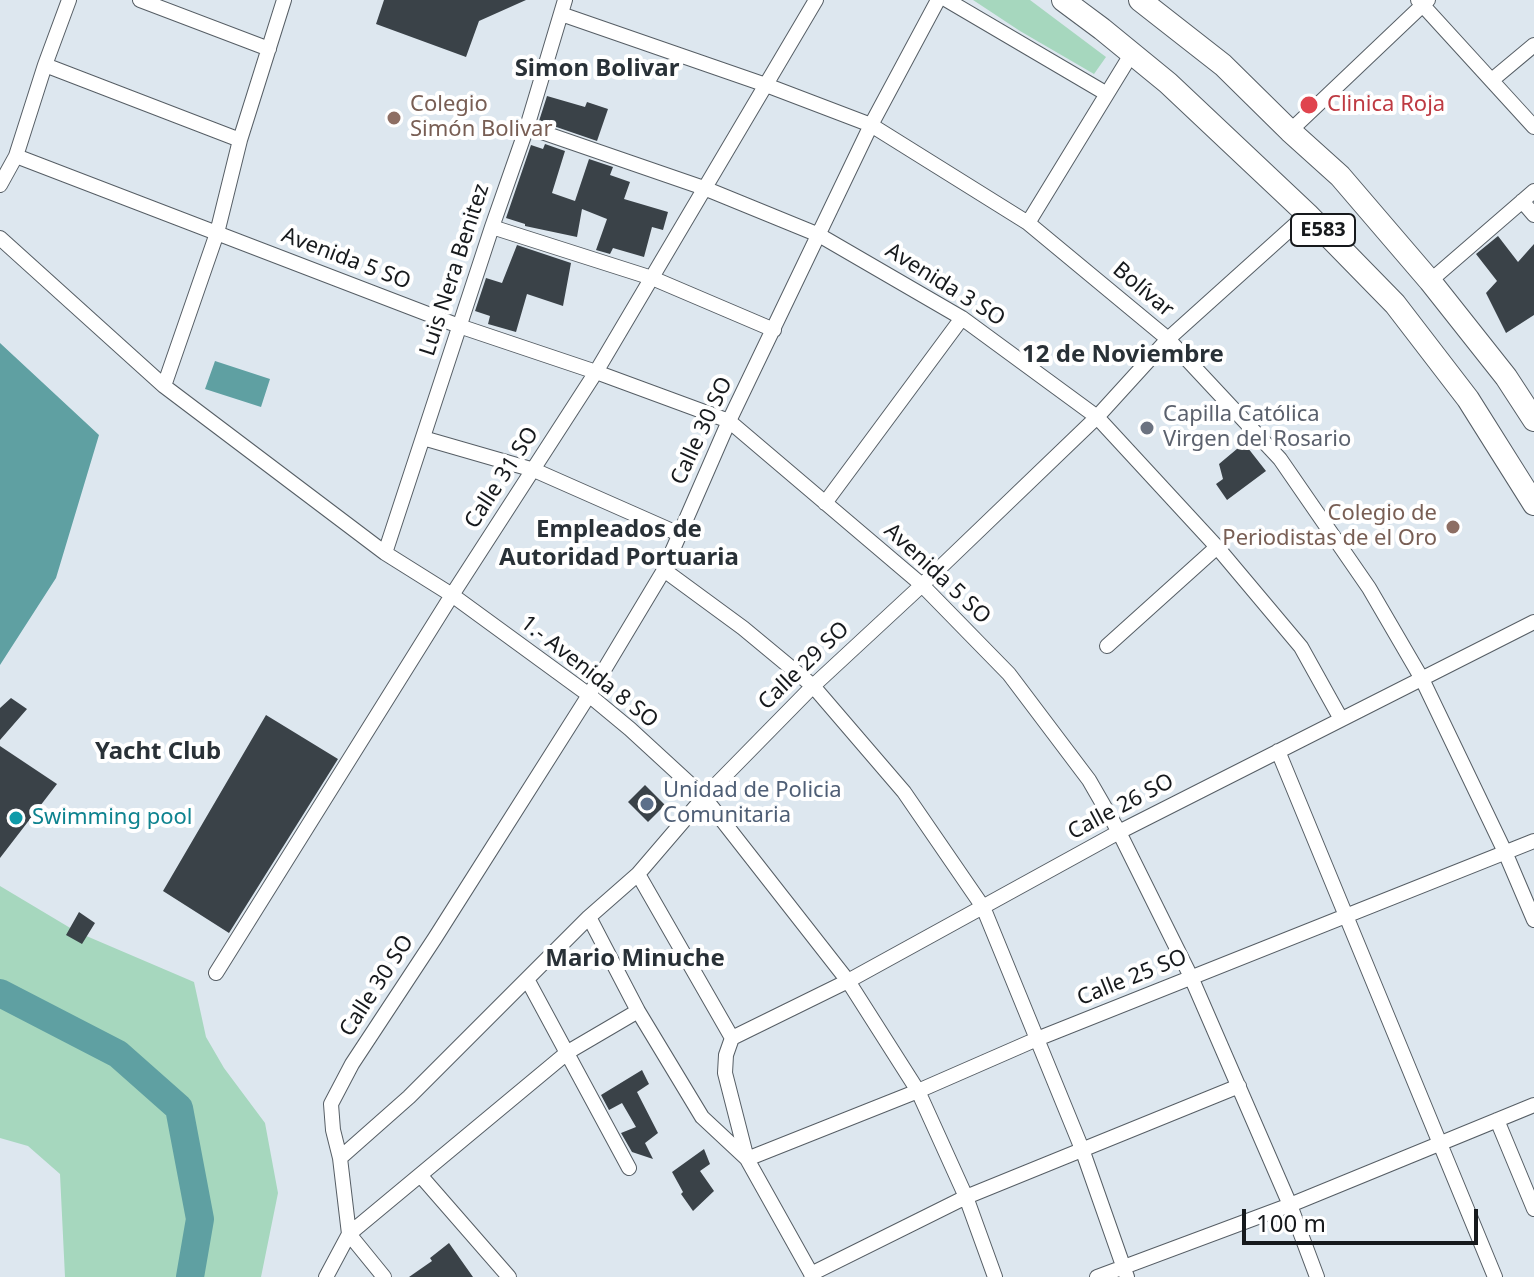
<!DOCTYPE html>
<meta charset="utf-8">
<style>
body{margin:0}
#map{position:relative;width:1534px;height:1277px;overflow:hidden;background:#dde7ef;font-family:"Noto Sans",sans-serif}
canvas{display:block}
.scale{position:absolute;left:1242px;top:1209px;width:236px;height:36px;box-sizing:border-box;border:4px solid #16191c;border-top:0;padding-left:10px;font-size:24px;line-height:28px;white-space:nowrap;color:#16191c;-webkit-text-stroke:6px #fff;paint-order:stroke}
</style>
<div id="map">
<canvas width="1534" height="1277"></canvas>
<div class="scale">100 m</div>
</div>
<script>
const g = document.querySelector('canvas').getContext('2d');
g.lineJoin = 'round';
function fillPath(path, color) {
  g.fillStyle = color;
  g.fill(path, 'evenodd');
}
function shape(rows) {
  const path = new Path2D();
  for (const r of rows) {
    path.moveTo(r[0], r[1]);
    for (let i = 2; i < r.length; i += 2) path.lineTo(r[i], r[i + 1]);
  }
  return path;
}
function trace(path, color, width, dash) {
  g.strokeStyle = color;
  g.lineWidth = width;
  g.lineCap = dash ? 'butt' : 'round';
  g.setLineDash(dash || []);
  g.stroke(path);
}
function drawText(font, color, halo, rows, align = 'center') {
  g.font = font + ' "Noto Sans",sans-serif';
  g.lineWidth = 8;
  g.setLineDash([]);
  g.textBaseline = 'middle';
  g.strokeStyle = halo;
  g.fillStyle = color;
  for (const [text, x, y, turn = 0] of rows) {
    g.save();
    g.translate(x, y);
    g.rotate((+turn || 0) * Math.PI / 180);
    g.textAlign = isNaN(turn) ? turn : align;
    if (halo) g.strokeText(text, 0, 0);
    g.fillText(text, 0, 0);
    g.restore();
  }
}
fillPath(shape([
 [973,0,1030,0,1106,57,1094,74,1020,31],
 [0,886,77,932,194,982,206,1037,224,1068,265,1123,278,1193,261,1277,65,1277,60,1174,28,1146,0,1138]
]), '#a6d7be');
fillPath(shape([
 [0,343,99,435,56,578,0,665],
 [215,361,270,379,261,407,205,389]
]), '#5fa0a2');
trace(shape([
 [0,993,118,1054,179,1108,200,1219,190,1277]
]), '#5fa0a2', 28);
fillPath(shape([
 [384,0,526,0,479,21,466,57,376,24],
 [547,96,585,107,587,102,608,109,597,141,539,121],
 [545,144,565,151,552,193,575,201,589,159,613,167,610,175,630,182,624,199,668,212,663,230,652,227,644,257,613,248,610,254,596,250,607,219,582,209,577,237,525,226,525,224,506,218,531,145,543,149],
 [1498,236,1518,262,1534,244,1534,315,1506,333,1486,293,1497,281,1476,254],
 [517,245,571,263,563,306,527,294,516,332,488,324,490,316,475,311,486,278,502,283],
 [1244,443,1266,471,1227,500,1216,484,1223,479,1219,464],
 [11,698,27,709,0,740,0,708],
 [266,715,338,759,229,933,163,891],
 [0,746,57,784,0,858],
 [645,785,665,805,648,822,628,802],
 [79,912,95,923,82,944,66,935],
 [642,1070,649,1084,637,1092,658,1133,645,1143,653,1159,632,1152,621,1133,636,1127,622,1103,609,1110,601,1095],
 [704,1149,710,1164,700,1171,714,1191,693,1211,681,1194,683,1192,672,1172],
 [449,1243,473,1277,409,1277,432,1261,430,1258]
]), '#3a4248');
const street = shape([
 [140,0,269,49],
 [947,0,1107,94],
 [1418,0,1534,127],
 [561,14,766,85,871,125,1028,223,1168,339,1280,459,1369,588,1422,679,1505,852,1534,920],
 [45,65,240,140],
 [1492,80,1534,45],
 [527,127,704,188,819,235,962,318,1097,417,1217,547,1301,647,1341,719],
 [1290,131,1428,0],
 [16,156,459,326,596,372,729,421,922,585,1009,674,1089,780,1119,832,1191,977,1290,1205,1317,1277],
 [0,185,16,156,45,65,69,0],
 [1522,201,1534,215],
 [1028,223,1132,53],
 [492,227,652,278,774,330],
 [0,238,164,386,385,553,452,595,589,695,630,729,704,797,848,981,918,1091,966,1197,995,1277],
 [1430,281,1534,191],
 [164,386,217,233,240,140,284,0],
 [423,438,534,470,679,534],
 [825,503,962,318],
 [385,553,492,227,527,127,565,0],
 [664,570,743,628,813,686,904,792,983,907,1082,1149,1127,1277],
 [1107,646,1217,547],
 [1278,751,1495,1277],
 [638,874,732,1038,726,1055,725,1073,747,1159,918,1091,1037,1039,1534,841],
 [589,917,638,1011,702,1117,747,1159,813,1277],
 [216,973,452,595,596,372,816,0],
 [527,979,629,1168],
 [732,1038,848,981,1119,832,1534,622],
 [1497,1120,1534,1209],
 [340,1158,409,1097,589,917,638,874,704,797,813,686,922,585,1097,417,1168,339,1307,214],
 [420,1175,509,1277],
 [811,1274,966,1197,1239,1086],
 [326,1277,349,1234,568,1052,638,1011],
 [384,1277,349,1234,340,1158,333,1130,331,1104,352,1064,435,938,589,695,664,570,729,421,871,125,938,0],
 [1097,1277,1290,1205,1534,1105]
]);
const primary = shape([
 [1063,0,1102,29,1168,83,1307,214,1395,304,1468,399,1534,504],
 [1140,0,1223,65,1290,131,1340,176,1430,281,1506,377,1534,420]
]);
trace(street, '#565e65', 16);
trace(primary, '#565e65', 24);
trace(street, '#fff', 14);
trace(primary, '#fff', 22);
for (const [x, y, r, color] of [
 [1309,105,10,"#e0444e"],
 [394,118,8,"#8d6e63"],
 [1147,428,8,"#6b7280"],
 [1453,527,8,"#8d6e63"],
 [647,804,8,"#5c6f8a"],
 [16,818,8,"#0f9aa8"]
]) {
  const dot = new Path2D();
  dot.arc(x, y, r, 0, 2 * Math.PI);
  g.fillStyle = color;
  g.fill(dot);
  trace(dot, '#fff', 3);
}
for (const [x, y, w] of [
 [1323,230,64]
]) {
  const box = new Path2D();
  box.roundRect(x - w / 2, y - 16, w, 32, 6);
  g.fillStyle = '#fff';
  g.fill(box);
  trace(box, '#16191c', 2);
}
drawText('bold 20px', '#16191c', null, [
 ["E583",1323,230]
]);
drawText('22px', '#785e54', '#fff', [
 ["Colegio",410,105],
 ["Simón Bolivar",410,130],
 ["Colegio de",1437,514,"right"],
 ["Periodistas de el Oro",1437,539,"right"]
], 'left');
drawText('22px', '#be3a42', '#fff', [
 ["Clinica Roja",1327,105]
], 'left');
drawText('22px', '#16191c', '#fff', [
 ["Avenida 5 SO",346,259,21],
 ["Luis Nera Benitez",455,270,-72],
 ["Avenida 3 SO",945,285,32],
 ["Bolívar",1143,290,40],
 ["Calle 30 SO",702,431,-65],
 ["Calle 31 SO",502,478,-57],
 ["Avenida 5 SO",937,574,43],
 ["Calle 29 SO",804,666,-44],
 ["1.- Avenida 8 SO",589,672,38],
 ["Calle 26 SO",1121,807,-28],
 ["Calle 25 SO",1132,978,-22],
 ["Calle 30 SO",377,986,-57]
]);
drawText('22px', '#5b616d', '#fff', [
 ["Capilla Católica",1163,415],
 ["Virgen del Rosario",1163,440]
], 'left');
drawText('22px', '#4e5e75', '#fff', [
 ["Unidad de Policia",663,791],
 ["Comunitaria",663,816]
], 'left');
drawText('22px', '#0d838f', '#fff', [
 ["Swimming pool",32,818]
], 'left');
drawText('bold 24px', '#293137', '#fff', [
 ["Simon Bolivar",597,69],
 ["12 de Noviembre",1123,355],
 ["Empleados de",619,530],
 ["Autoridad Portuaria",619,558],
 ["Yacht Club",158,752],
 ["Mario Minuche",635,959]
]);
</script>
